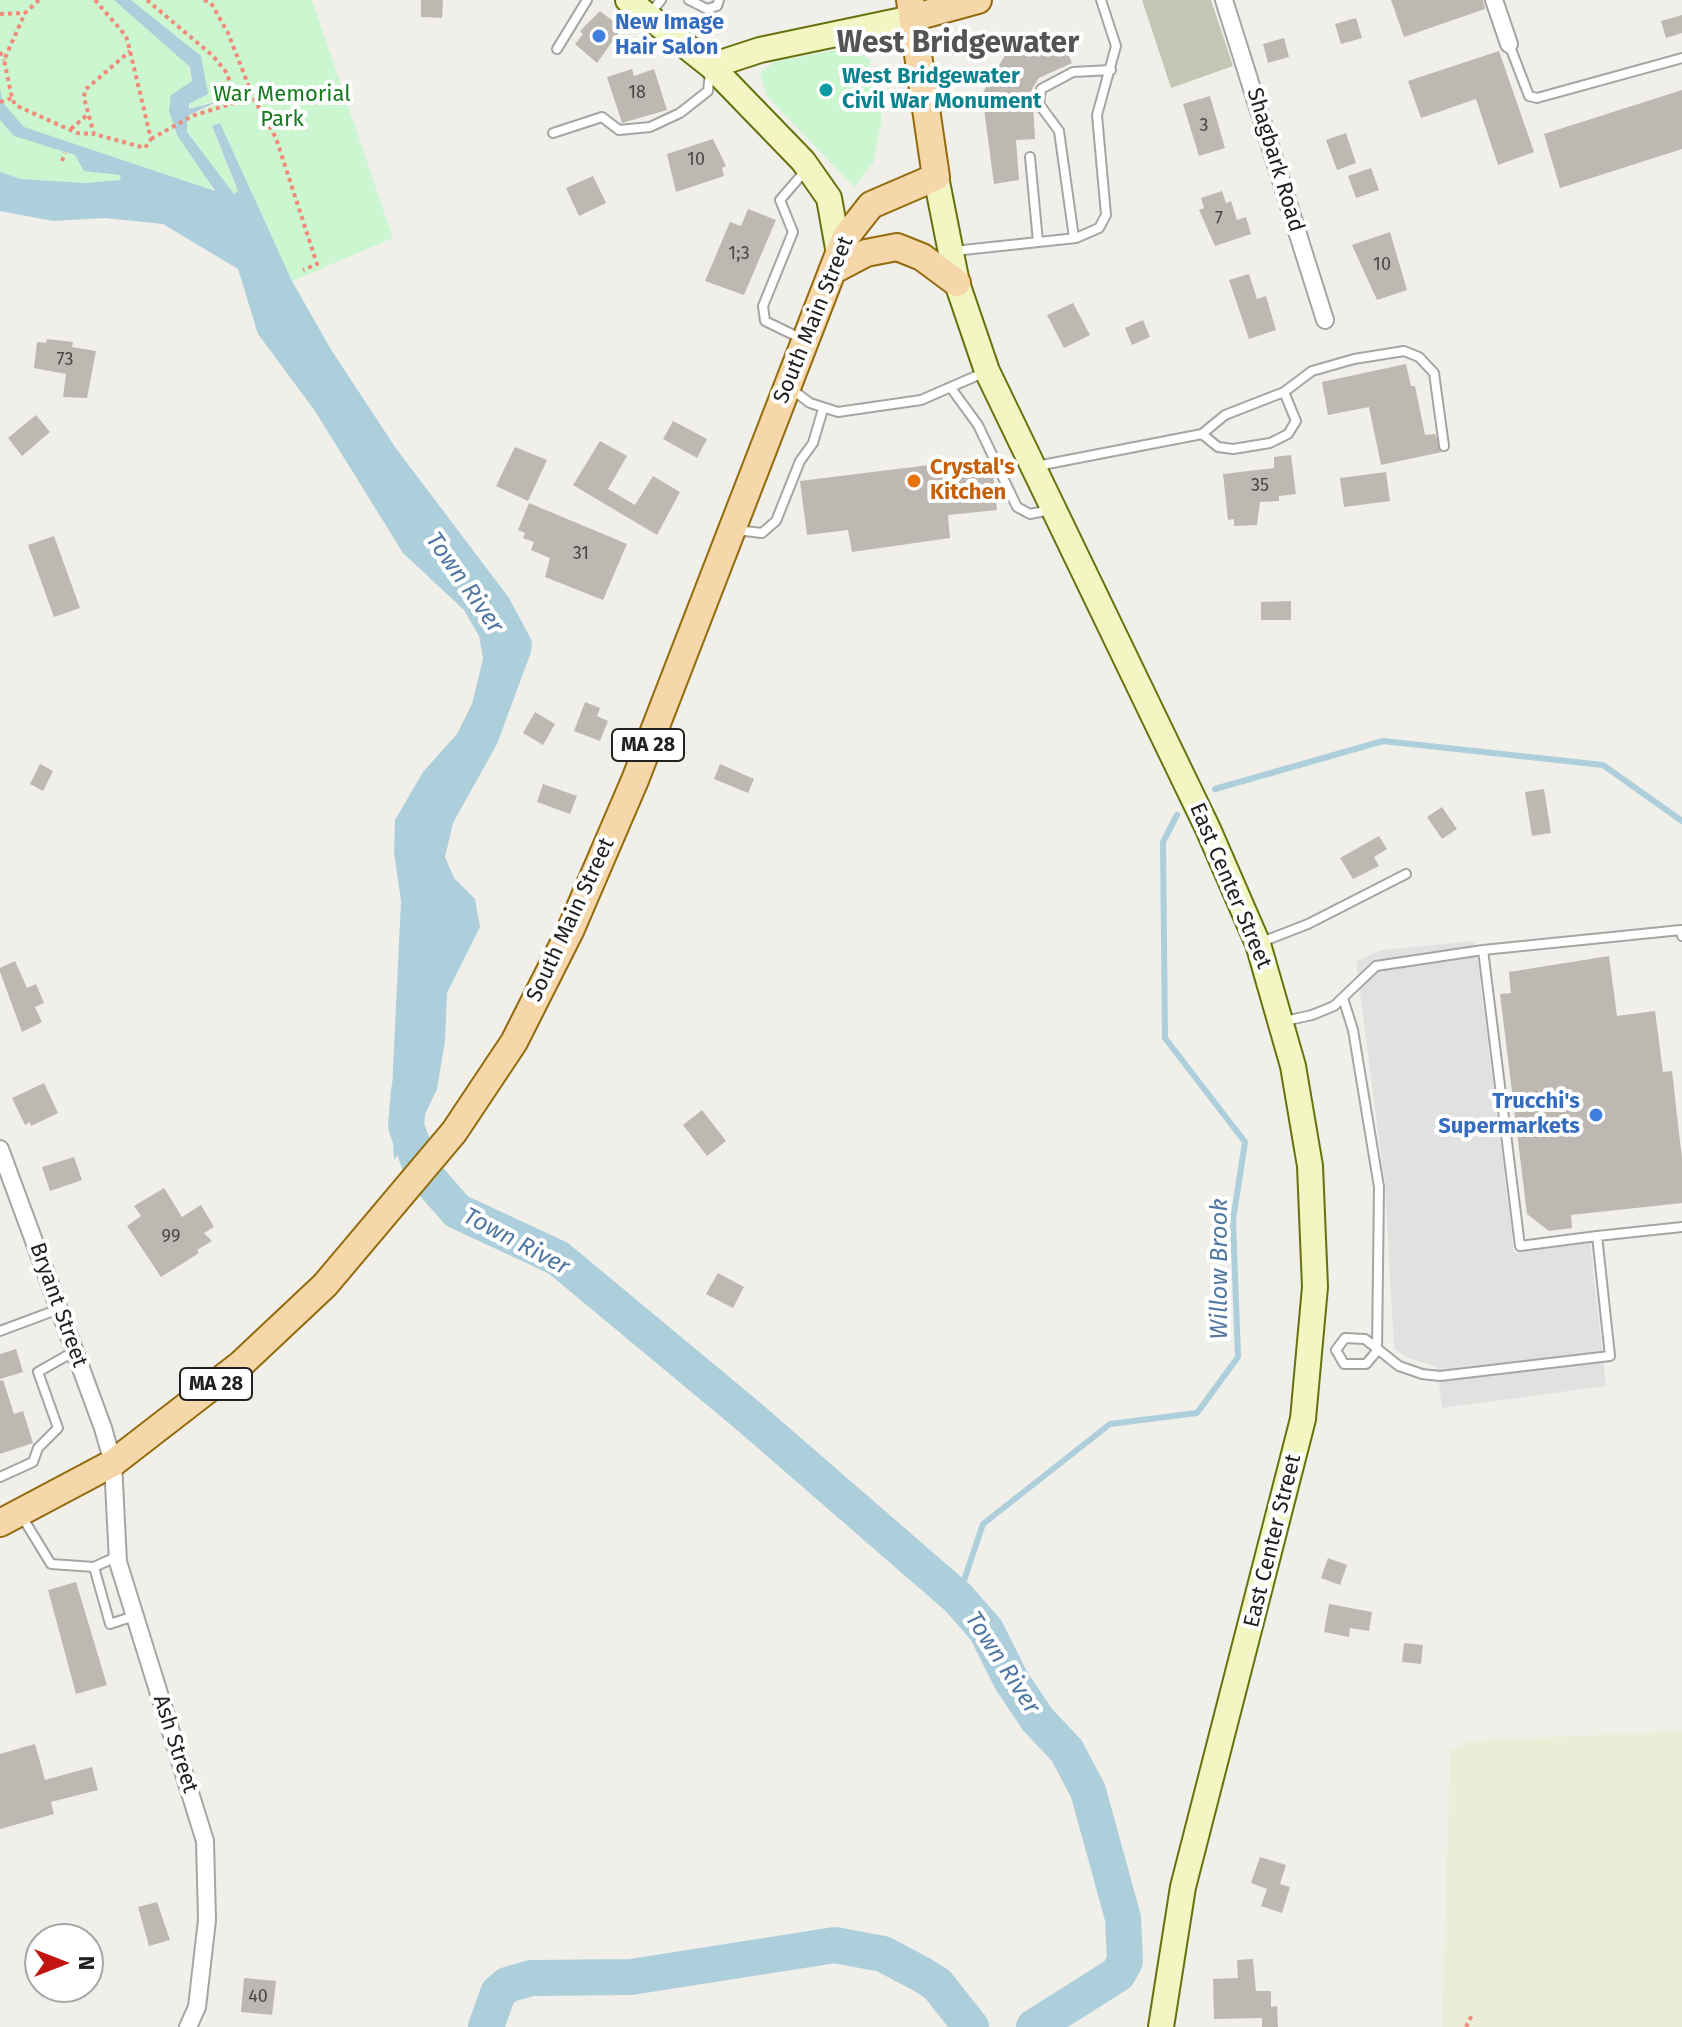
<!DOCTYPE html>
<style>
body{margin:0}
#map{position:relative;width:1682px;height:2027px;overflow:hidden;background:#f1efe9;font-family:"Fira Sans",sans-serif}
canvas{display:block}
.north{position:absolute;left:24px;top:1923px;width:80px;height:80px;box-sizing:border-box;background:#fff;border:2px solid #a6a6a6;border-radius:50%;rotate:90deg;font-size:22px;font-weight:700;line-height:32px;text-align:center;color:#212121}
.north::after{content:'';display:block;margin:auto;width:28px;height:36px;background:#c3150f;clip-path:polygon(50% 0,100% 100%,50% 72%,0 100%)}
</style>
<div id="map">
<canvas width="1682" height="2027"></canvas>
<div class="north">N</div>
</div>
<script>
const g = document.querySelector('canvas').getContext('2d');
g.lineJoin = 'round';
function fillPath(path, color) {
  g.fillStyle = color;
  g.fill(path, 'evenodd');
}
function shape(rows) {
  const path = new Path2D();
  for (const r of rows) {
    path.moveTo(r[0], r[1]);
    for (let i = 2; i < r.length; i += 2) path.lineTo(r[i], r[i + 1]);
  }
  return path;
}
function trace(path, color, width, dash) {
  g.strokeStyle = color;
  g.lineWidth = width;
  g.lineCap = dash ? 'butt' : 'round';
  g.setLineDash(dash || []);
  g.stroke(path);
}
function drawText(font, color, halo, rows, align = 'center') {
  g.font = font + ' "Fira Sans",sans-serif';
  g.lineWidth = 8;
  g.setLineDash([]);
  g.textBaseline = 'middle';
  g.strokeStyle = halo;
  g.fillStyle = color;
  for (const [text, x, y, turn = 0] of rows) {
    g.save();
    g.translate(x, y);
    g.rotate((+turn || 0) * Math.PI / 180);
    g.textAlign = isNaN(turn) ? turn : align;
    if (halo) g.strokeText(text, 0, 0);
    g.fillText(text, 0, 0);
    g.restore();
  }
}
fillPath(shape([
 [1142,0,1211,0,1233,66,1171,88]
]), '#c5c5b5');
fillPath(shape([
 [1682,1731,1682,2027,1442,2027,1450,1752,1469,1741]
]), '#ebeed6');
fillPath(shape([
 [0,0,114,0,187,61,192,81,169,103,214,193,150,171,121,180,84,183,21,179,0,172],
 [131,0,312,0,393,238,292,281,220,123,212,127,238,192,233,194,187,132,187,116,219,103,210,102,189,110,201,56],
 [852,47,860,48,859,52,871,60,868,69,876,78,882,120,873,163,854,187,767,96,760,73,774,62]
]), '#cbf6d0');
fillPath(shape([
 [1475,941,1514,1253,1590,1243,1606,1386,1442,1408,1437,1367,1406,1357,1394,1348,1385,1185,1356,962,1381,950]
]), '#e1e1e1');
fillPath(shape([
 [114,0,131,0,201,56,208,94,189,104,189,109,219,101,187,116,187,132,234,194,238,191,212,126,220,123,292,281,330,348,395,447,509,598,532,641,531,652,497,744,453,823,445,857,454,878,475,899,480,927,447,993,445,1041,437,1089,421,1123,394,1160,391,1110,401,901,394,852,395,820,423,772,457,734,472,704,483,659,479,636,464,610,403,553,315,411,258,334,238,269,163,224,105,218,53,221,0,211,0,172,21,179,84,183,120,180,121,175,84,171,75,155,14,136,0,120,0,88,3,103,24,127,215,191,177,135,169,111,171,95,192,81,190,67]
]), '#adcfdb');
trace(shape([
 [1215,789,1383,741,1603,765,1682,821],
 [958,1598,983,1524,1110,1424,1197,1413,1238,1357,1233,1220,1245,1142,1165,1038,1163,842,1177,815]
]), '#adcfdb', 6);
trace(shape([
 [409,1091,406,1126,422,1171,457,1211,558,1258,747,1415,958,1598,986,1630,1011,1680,1037,1719,1067,1751,1088,1791,1123,1918,1125,1961,1118,1974,1034,2027],
 [486,2027,498,1993,507,1985,531,1978,631,1977,835,1945,883,1954,921,1974,937,1984,971,2027]
]), '#adcfdb', 36);
fillPath(shape([
 [421,0,443,0,442,18,421,17],
 [1391,0,1483,0,1485,9,1404,37],
 [600,11,622,28,597,63,575,44,583,34,580,31],
 [1682,15,1682,33,1666,38,1661,21],
 [1356,18,1362,38,1341,44,1335,24],
 [1059,31,1072,63,1039,78,1032,89,1035,139,1016,140,1019,180,994,184,982,94,1007,52],
 [1284,38,1289,57,1268,63,1263,44],
 [1499,51,1534,152,1498,165,1476,99,1421,118,1408,81],
 [632,69,634,76,654,69,667,110,622,123,607,77],
 [1682,90,1682,149,1560,188,1544,134],
 [1210,96,1225,148,1199,156,1183,104],
 [1346,133,1356,163,1337,170,1326,140],
 [713,139,726,166,722,168,724,176,676,192,667,154],
 [1371,168,1379,190,1356,198,1348,176],
 [593,176,606,203,579,216,566,188],
 [1222,191,1226,203,1231,201,1237,220,1246,217,1251,234,1215,246,1199,210,1204,208,1201,198],
 [748,209,776,220,744,295,705,281,730,222,741,226],
 [1390,232,1407,290,1377,300,1352,245],
 [1249,274,1257,299,1266,296,1276,330,1249,339,1229,280],
 [1073,303,1090,335,1064,348,1047,315],
 [1143,320,1150,337,1132,345,1125,328],
 [47,339,73,342,72,347,96,351,87,398,63,397,66,374,34,368,37,342,46,343],
 [1406,364,1411,386,1415,386,1425,435,1435,434,1442,452,1381,465,1369,407,1328,415,1322,382],
 [36,415,50,432,22,456,8,438],
 [673,421,707,439,697,458,663,439],
 [600,441,627,456,608,489,635,505,653,476,680,492,657,535,573,485],
 [515,447,547,460,528,501,496,486],
 [1291,455,1296,494,1279,496,1279,501,1260,502,1257,525,1234,526,1234,519,1228,520,1223,474,1274,468,1274,457],
 [986,458,993,473,997,510,948,515,950,538,852,552,848,530,807,535,800,481],
 [1386,472,1390,501,1344,507,1340,478],
 [529,503,627,544,603,600,545,577,550,558,531,550,534,542,523,538,525,533,518,530],
 [54,536,80,608,54,617,28,545],
 [1291,601,1291,620,1261,620,1261,602],
 [585,702,600,708,597,716,608,721,600,741,574,731],
 [535,712,555,724,543,745,523,733],
 [40,764,53,771,43,791,30,784],
 [720,764,754,779,748,793,714,779],
 [543,784,577,796,570,814,537,802],
 [1544,789,1551,833,1532,836,1525,792],
 [1442,807,1457,829,1442,839,1427,817],
 [1379,836,1387,849,1374,857,1379,866,1353,879,1340,858],
 [1609,956,1617,1016,1655,1011,1663,1072,1672,1071,1682,1159,1682,1203,1571,1215,1572,1228,1549,1231,1527,1214,1500,994,1511,993,1509,972],
 [15,961,27,988,36,984,44,1003,35,1007,42,1022,22,1032,0,972,0,968],
 [44,1083,58,1113,31,1126,30,1122,25,1125,12,1098],
 [702,1110,726,1141,707,1156,683,1125],
 [74,1157,82,1180,50,1191,42,1167],
 [164,1188,182,1217,201,1205,214,1227,204,1233,212,1241,197,1250,199,1253,161,1277,127,1226,141,1216,134,1206],
 [718,1273,744,1287,733,1308,706,1294],
 [16,1349,23,1372,0,1379,0,1354],
 [3,1380,14,1414,23,1411,33,1443,0,1454,0,1381],
 [1328,1558,1347,1565,1340,1585,1321,1578],
 [76,1582,107,1685,76,1694,48,1590],
 [1329,1604,1372,1612,1369,1631,1350,1628,1349,1637,1324,1632],
 [1404,1643,1423,1645,1421,1664,1402,1662],
 [35,1744,45,1780,92,1767,98,1790,51,1802,54,1814,0,1829,0,1754],
 [1260,1857,1286,1865,1280,1884,1290,1887,1282,1913,1261,1906,1267,1889,1251,1883],
 [157,1902,170,1940,149,1946,138,1907],
 [1253,1959,1256,1991,1271,1991,1271,2007,1277,2006,1278,2027,1262,2027,1262,2018,1214,2019,1213,1979,1238,1978,1237,1960],
 [244,1978,276,1981,272,2015,241,2012]
]), '#beb8b2');
const lane = shape([
 [689,0,707,9,717,6,719,0],
 [649,15,661,0],
 [1509,44,1529,96,1537,98,1682,58],
 [557,49,587,0],
 [553,133,602,117,619,130,650,127,680,113,708,91,710,73],
 [1030,157,1038,242],
 [1074,238,1059,131,1039,104,1041,89,1073,72,1111,70],
 [954,251,1076,238,1099,228,1106,215,1097,115,1116,46,1101,0],
 [800,338,765,321,763,306,793,232,780,200,805,171],
 [790,388,810,403,838,412,921,400,983,373],
 [951,388,978,425,1017,507,1030,514,1050,510],
 [1202,434,1218,447,1233,449,1270,443,1288,434,1296,421,1284,392],
 [1037,466,1202,434,1225,415,1284,392,1312,371,1354,359,1404,351,1419,357,1434,373,1444,446],
 [736,530,762,533,776,521,800,461,813,443,823,409],
 [1259,943,1308,924,1406,874],
 [1483,950,1520,1246,1597,1236],
 [1285,1021,1312,1015,1334,1006,1376,966,1483,950,1681,930,1682,936],
 [0,1331,59,1309],
 [1336,1350,1345,1338,1365,1339,1399,1366,1422,1374,1440,1376,1610,1356,1597,1236,1682,1227],
 [1336,1350,1344,1364,1366,1364,1377,1351,1379,1187,1353,1030,1343,998],
 [0,1477,33,1462,38,1448,58,1428,38,1372,75,1351],
 [21,1515,51,1564,94,1567,110,1624,134,1616],
 [94,1567,118,1556]
]);
const street = shape([
 [1224,0,1325,320],
 [1494,0,1509,44],
 [0,1149,103,1428,113,1463,118,1562,205,1841,207,1920,197,2007,188,2027]
]);
const secondary = shape([
 [628,0,711,66,803,161,829,198,839,254],
 [711,66,760,50,912,18],
 [936,177,957,283,987,371,1208,829,1258,944,1293,1066,1310,1166,1315,1287,1303,1419,1183,1887,1161,2027]
]);
const primary = shape([
 [912,18,978,0],
 [832,271,866,253,897,247,922,257,957,283],
 [0,1523,113,1463,241,1364,325,1285,454,1132,514,1042,570,931,635,780,845,238,871,205,936,177,910,0]
]);
trace(lane, '#a5a5a5', 12);
trace(street, '#a5a5a5', 20);
trace(secondary, '#65730e', 28);
trace(primary, '#936b0c', 30);
trace(shape([
 [39,0,25,13,4,60,12,98,15,105,77,133,93,134],
 [95,0,126,36,130,51,151,139,145,148,94,134,84,98,85,90,130,51],
 [147,0,213,56,226,72,238,102],
 [204,0,211,3,228,33,253,97,276,138,317,264,303,270],
 [0,14,25,13],
 [0,52,4,60],
 [0,102,12,98],
 [71,129,88,114],
 [151,139,192,116,253,97],
 [62,161,65,153],
 [1466,2027,1472,2015]
]), '#f08b7b', 4, [4, 4]);
trace(lane, '#fff', 8);
trace(street, '#fff', 16);
trace(secondary, '#f1f6c2', 24);
trace(primary, '#f5d7a9', 26);
for (const [x, y, r, color] of [
 [599,36,8,"#3f7fe0"],
 [826,90,8,"#0f9aa8"],
 [914,481,8,"#e8710a"],
 [1596,1115,8,"#3f7fe0"]
]) {
  const dot = new Path2D();
  dot.arc(x, y, r, 0, 2 * Math.PI);
  g.fillStyle = color;
  g.fill(dot);
  trace(dot, '#fff', 3);
}
drawText('18px', '#484745', null, [
 ["18",637,93],
 ["3",1204,126],
 ["10",696,160],
 ["7",1219,219],
 ["1;3",739,254],
 ["10",1382,265],
 ["73",65,360],
 ["35",1260,486],
 ["31",581,554],
 ["99",171,1237],
 ["40",258,1997]
]);
for (const [x, y, w] of [
 [648,745,72],
 [216,1384,72]
]) {
  const box = new Path2D();
  box.roundRect(x - w / 2, y - 16, w, 32, 6);
  g.fillStyle = '#fff';
  g.fill(box);
  trace(box, '#212121', 2);
}
drawText('bold 20px', '#212121', null, [
 ["MA 28",648,745],
 ["MA 28",216,1384]
]);
drawText('bold 22px', '#366cbe', '#fff', [
 ["New Image",615,23],
 ["Hair Salon",615,48],
 ["Trucchi's",1580,1102,"right"],
 ["Supermarkets",1580,1127,"right"]
], 'left');
drawText('bold 22px', '#0d838f', '#fff', [
 ["West Bridgewater",842,77],
 ["Civil War Monument",842,102]
], 'left');
drawText('22px', '#157a20', '#fff', [
 ["War Memorial",282,95],
 ["Park",282,120]
]);
drawText('22px', '#212121', '#fff', [
 ["Shagbark Road",1275,160,73],
 ["South Main Street",814,320,-68],
 ["East Center Street",1230,886,67],
 ["South Main Street",571,920,-65],
 ["Bryant Street",58,1305,70],
 ["East Center Street",1273,1541,-76],
 ["Ash Street",175,1744,72]
]);
drawText('bold 22px', '#c56008', '#fff', [
 ["Crystal's",930,468],
 ["Kitchen",930,493]
], 'left');
drawText('italic 24px', '#5178a3', '#fff', [
 ["Town River",464,583,55],
 ["Town River",516,1242,28],
 ["Willow Brook",1220,1269,-90],
 ["Town River",1002,1663,57]
]);
drawText('bold 30px', '#545454', '#fff', [
 ["West Bridgewater",958,44]
]);
</script>
